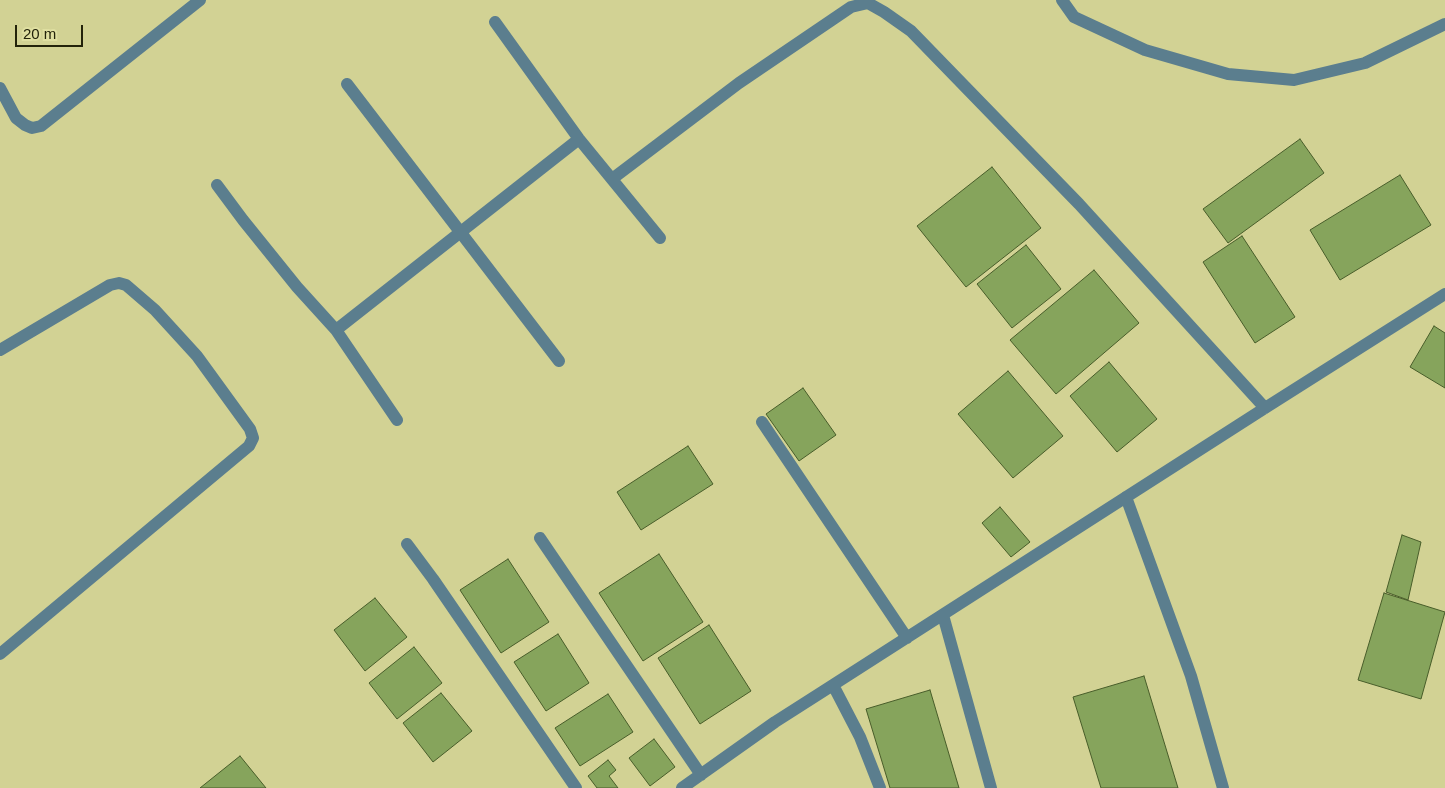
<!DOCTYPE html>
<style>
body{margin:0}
#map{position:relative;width:1445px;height:788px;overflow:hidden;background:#d2d294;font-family:Arial,sans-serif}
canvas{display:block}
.scale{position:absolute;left:15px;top:25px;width:68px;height:22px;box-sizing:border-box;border:2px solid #23230a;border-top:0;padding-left:6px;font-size:15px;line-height:18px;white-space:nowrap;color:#23230a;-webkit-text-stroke:4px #dfdfa1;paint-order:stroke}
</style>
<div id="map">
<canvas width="1445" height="788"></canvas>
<div class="scale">20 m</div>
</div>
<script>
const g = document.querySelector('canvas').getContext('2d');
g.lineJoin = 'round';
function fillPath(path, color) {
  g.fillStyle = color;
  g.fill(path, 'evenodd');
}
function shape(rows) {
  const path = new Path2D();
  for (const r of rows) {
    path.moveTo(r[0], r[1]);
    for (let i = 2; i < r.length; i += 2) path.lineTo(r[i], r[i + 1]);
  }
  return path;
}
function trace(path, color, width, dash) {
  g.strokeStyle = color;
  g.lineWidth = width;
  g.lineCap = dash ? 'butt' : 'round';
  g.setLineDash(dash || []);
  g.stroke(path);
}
const building = shape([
 [1300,139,1324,173,1228,243,1203,209,1300,139],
 [992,167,1041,228,966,287,917,226,992,167],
 [1400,175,1431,225,1340,280,1310,230,1400,175],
 [1242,236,1295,317,1255,343,1203,262,1242,236],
 [1026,245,1061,289,1012,328,977,284,1026,245],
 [1094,270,1139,323,1056,394,1010,340,1094,270],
 [1434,326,1445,333,1445,388,1410,367,1434,326],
 [1109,362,1157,419,1117,452,1070,396,1109,362],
 [1008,371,1063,436,1013,478,958,414,1008,371],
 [803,388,836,435,799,461,766,414,803,388],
 [688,446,713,484,641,530,617,492,688,446],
 [1000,507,1030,542,1011,557,982,523,1000,507],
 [1402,535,1421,542,1408,600,1386,592,1402,535],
 [659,554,703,622,643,661,599,593,659,554],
 [508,559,549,622,501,653,460,590,508,559],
 [1384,593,1445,612,1421,699,1358,680,1384,593],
 [375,598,407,637,365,671,334,630,375,598],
 [709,625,751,691,700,724,658,658,709,625],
 [558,634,589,683,546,711,514,662,558,634],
 [414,647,442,683,397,719,369,683,414,647],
 [1144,676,1178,788,1101,788,1073,697,1144,676],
 [930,690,959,788,890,788,866,709,930,690],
 [441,693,472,731,433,762,403,723,441,693],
 [608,694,633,732,580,766,555,728,608,694],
 [654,739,675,767,650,786,629,758,654,739],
 [240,756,266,788,200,788,240,756],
 [608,760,616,770,609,776,618,788,597,788,588,776,608,760]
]);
fillPath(building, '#86a45c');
trace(building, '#485d2a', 1);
trace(shape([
 [1062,0,1074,17,1145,50,1228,74,1294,80,1365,63,1445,24],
 [495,22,579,139,660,238],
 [347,84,559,361],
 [0,88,16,118,25,125,32,128,41,126,200,0],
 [612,179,739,83,851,7,868,3,884,12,911,31,1079,204,1265,408],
 [217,185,243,220,297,287,336,330,397,420],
 [336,330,579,139],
 [0,350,110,285,119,283,126,285,155,310,197,356,250,429,253,438,249,446,0,654],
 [762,422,907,638],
 [1126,497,1191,676,1223,788],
 [540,538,701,775],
 [407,544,433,579,576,788],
 [943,615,991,788],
 [833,685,860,737,880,788],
 [682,788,775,722,822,692,1265,408,1445,294]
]), '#5b7e8e', 12);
</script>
